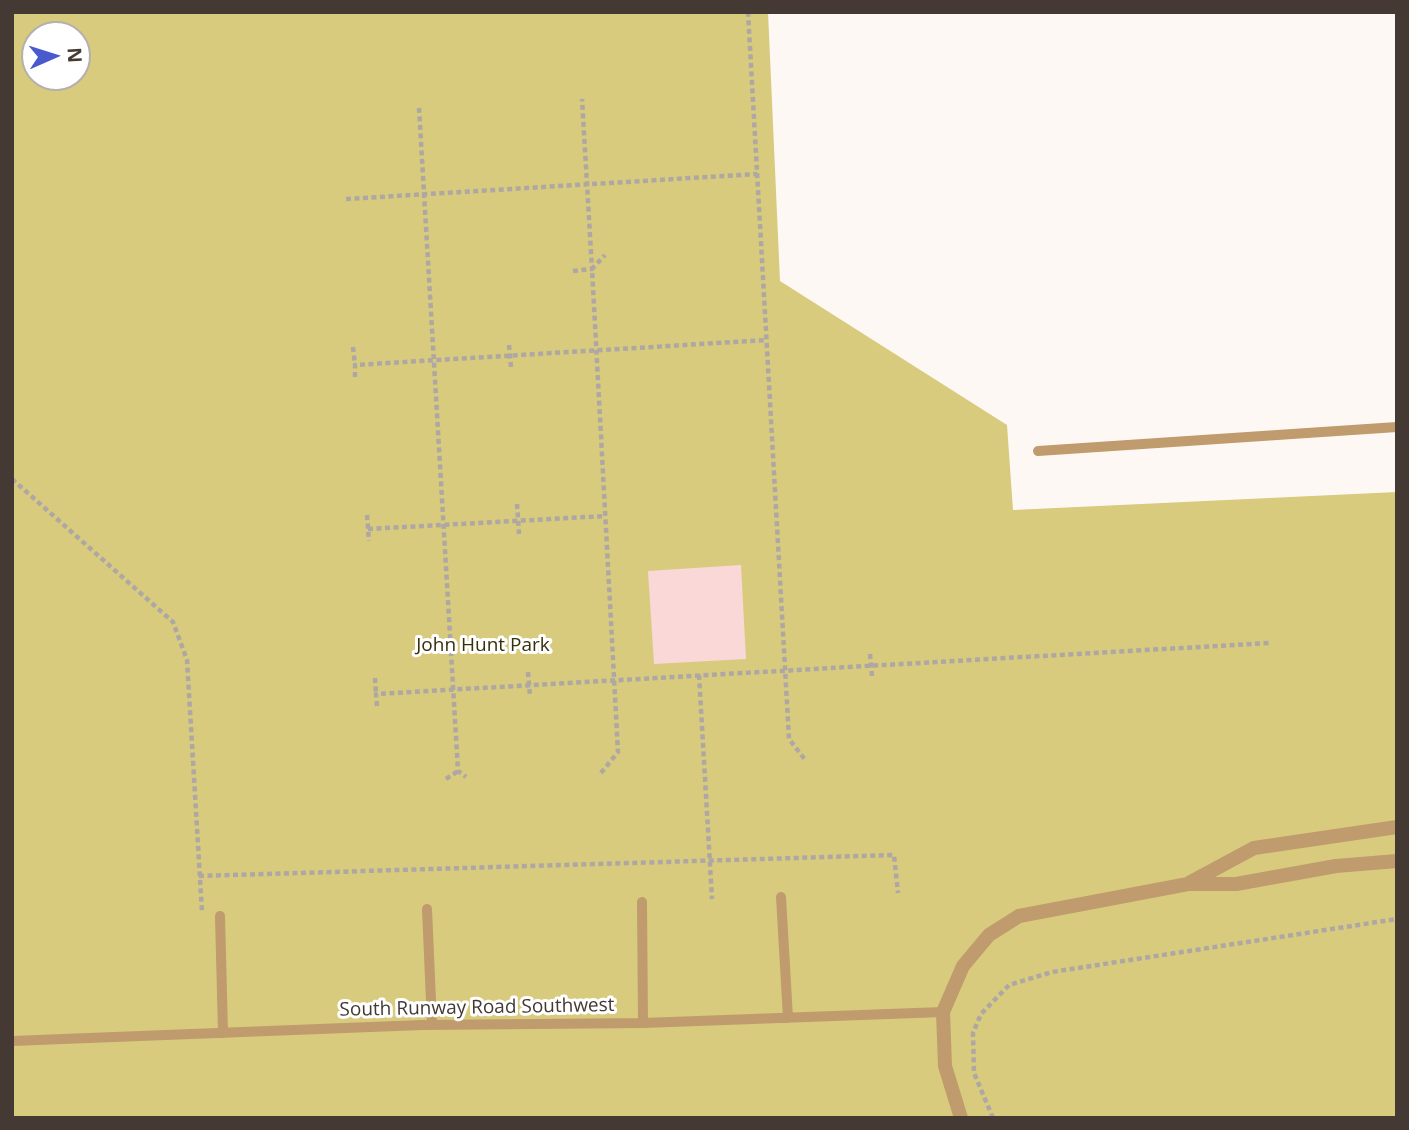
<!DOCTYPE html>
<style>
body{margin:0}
#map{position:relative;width:1409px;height:1130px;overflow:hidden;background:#fef8f5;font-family:"Open Sans",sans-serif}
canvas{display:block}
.frame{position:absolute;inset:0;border:14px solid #443933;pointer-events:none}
.north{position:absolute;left:21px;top:21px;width:70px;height:70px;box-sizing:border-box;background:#fff;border:2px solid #b4b0ad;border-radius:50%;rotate:87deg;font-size:19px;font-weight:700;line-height:28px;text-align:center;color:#443933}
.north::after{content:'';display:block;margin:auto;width:24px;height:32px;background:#4959ce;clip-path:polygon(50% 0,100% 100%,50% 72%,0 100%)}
</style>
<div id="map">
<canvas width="1409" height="1130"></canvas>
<div class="frame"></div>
<div class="north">N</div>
</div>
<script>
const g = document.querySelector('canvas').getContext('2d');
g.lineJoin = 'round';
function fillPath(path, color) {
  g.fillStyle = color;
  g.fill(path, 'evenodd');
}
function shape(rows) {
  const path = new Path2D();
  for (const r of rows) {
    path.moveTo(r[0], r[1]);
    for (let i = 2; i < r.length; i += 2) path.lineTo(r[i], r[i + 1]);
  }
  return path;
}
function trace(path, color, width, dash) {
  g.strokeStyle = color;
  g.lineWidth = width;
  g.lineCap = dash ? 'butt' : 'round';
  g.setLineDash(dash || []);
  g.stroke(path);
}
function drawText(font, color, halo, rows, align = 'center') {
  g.font = font + ' "Open Sans",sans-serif';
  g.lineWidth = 6;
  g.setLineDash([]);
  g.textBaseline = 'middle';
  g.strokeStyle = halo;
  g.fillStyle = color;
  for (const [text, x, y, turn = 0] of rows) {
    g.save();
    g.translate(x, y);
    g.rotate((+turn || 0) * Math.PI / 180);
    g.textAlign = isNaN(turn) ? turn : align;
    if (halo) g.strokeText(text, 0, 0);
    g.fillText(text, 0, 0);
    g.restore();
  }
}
fillPath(shape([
 [12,12,768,12,780,281,1007,425,1013,510,1397,492,1397,1118,12,1118],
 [35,35,77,35,77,77,35,77]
]), '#d8cb7e');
fillPath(shape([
 [741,565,746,659,654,664,648,571]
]), '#f9d8d7');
trace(shape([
 [748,12,789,739,806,761],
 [419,108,458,771,466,777],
 [346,199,757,174],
 [573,271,592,269,582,99],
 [509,345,511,367],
 [353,347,355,365],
 [355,377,355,365,767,340],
 [12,479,173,622,187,660,202,912],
 [517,504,519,534],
 [367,515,369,541],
 [368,529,605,516],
 [870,654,872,676],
 [528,672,530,696],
 [699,675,712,899],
 [375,678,376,694],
 [377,706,376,694,1269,643],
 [601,773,618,752,592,269,605,255],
 [446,779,458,771],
 [199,876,894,855,898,893],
 [993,1118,974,1073,973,1033,981,1014,1009,985,1052,972,1397,919]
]), '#afa7a3', 4.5, [5, 3.5]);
trace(shape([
 [1038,451,1397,427],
 [781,897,788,1018],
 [642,902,643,1023],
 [427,909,432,1024],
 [220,916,223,1033],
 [12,1041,422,1025,643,1023,943,1012]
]), '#bf9b6d', 10);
trace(shape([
 [1189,883,1254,848,1397,827],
 [961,1118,945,1066,943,1012,963,966,989,935,1019,916,1188,884,1236,884,1336,866,1397,861]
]), '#bf9b6d', 14);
drawText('19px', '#37310b', '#fff', [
 ["John Hunt Park",483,646]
]);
drawText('19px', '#443933', '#fff', [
 ["South Runway Road Southwest",477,1008,-1]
]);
</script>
